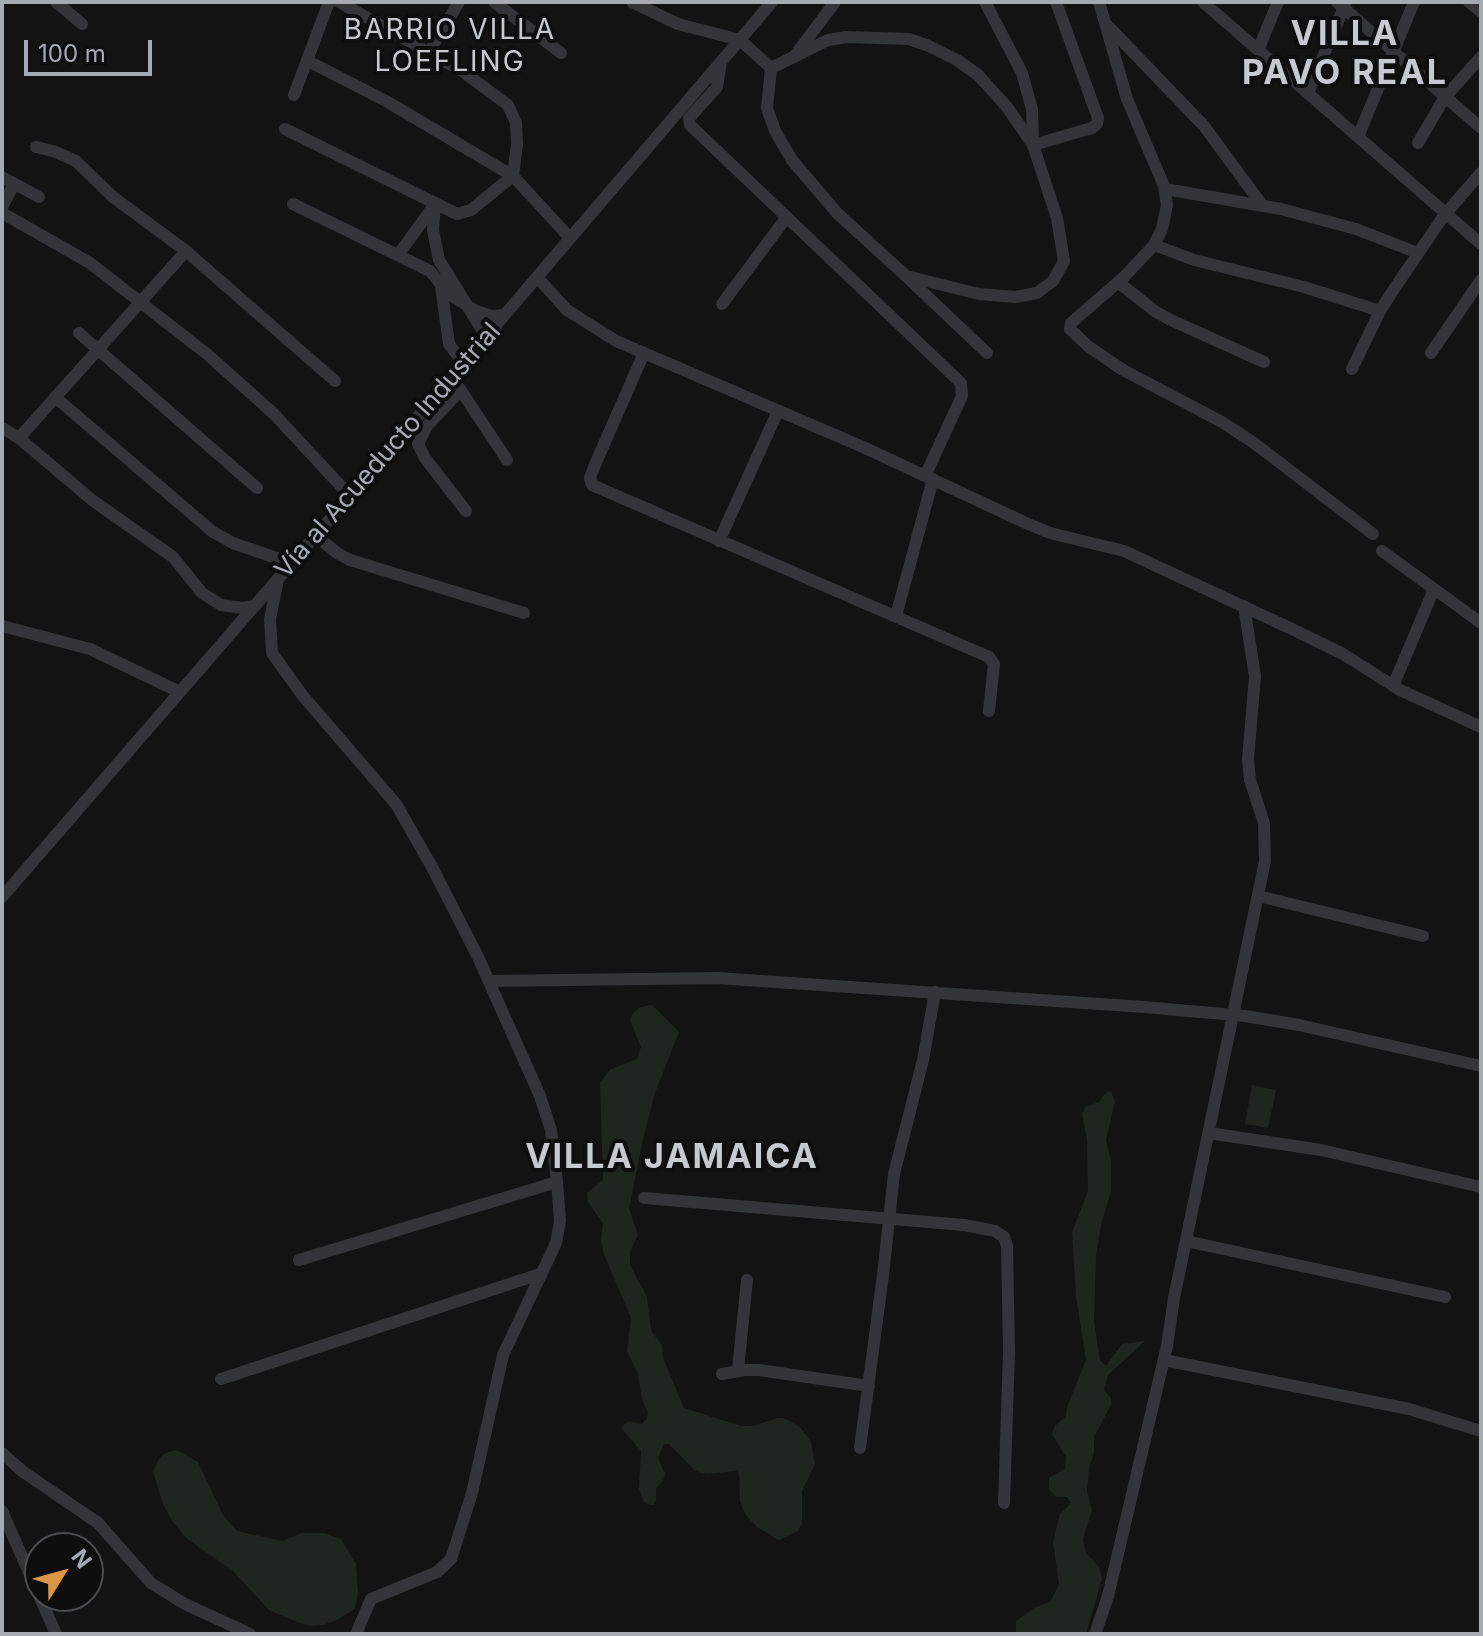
<!DOCTYPE html>
<meta charset="utf-8">
<style>
body{margin:0}
#map{position:relative;width:1483px;height:1636px;overflow:hidden;background:#131314;font-family:Inter,sans-serif}
canvas{display:block}
.frame{position:absolute;inset:0;border:4px solid #a6abb3;pointer-events:none}
.north{position:absolute;left:24px;top:1532px;width:80px;height:80px;box-sizing:border-box;background:#0e0e0f;border:2px solid #4b4d51;border-radius:50%;rotate:53deg;font-size:22px;font-weight:700;line-height:32px;text-align:center;color:#a6abb3}
.north::after{content:'';display:block;margin:auto;width:28px;height:36px;background:#da9545;clip-path:polygon(50% 0,100% 100%,50% 72%,0 100%)}
.scale{position:absolute;left:24px;top:40px;width:128px;height:36px;box-sizing:border-box;border:4px solid #a6abb3;border-top:0;padding-left:10px;font-size:24px;line-height:28px;white-space:nowrap;color:#a6abb3;-webkit-text-stroke:6px #0e0e0f;paint-order:stroke}
</style>
<div id="map">
<canvas width="1483" height="1636"></canvas>
<div class="frame"></div>
<div class="north">N</div>
<div class="scale">100 m</div>
</div>
<script>
const g = document.querySelector('canvas').getContext('2d');
g.lineJoin = 'round';
function fillPath(path, color) {
  g.fillStyle = color;
  g.fill(path, 'evenodd');
}
function shape(rows) {
  const path = new Path2D();
  for (const r of rows) {
    path.moveTo(r[0], r[1]);
    for (let i = 2; i < r.length; i += 2) path.lineTo(r[i], r[i + 1]);
  }
  return path;
}
function trace(path, color, width, dash) {
  g.strokeStyle = color;
  g.lineWidth = width;
  g.lineCap = dash ? 'butt' : 'round';
  g.setLineDash(dash || []);
  g.stroke(path);
}
function drawText(font, color, halo, rows, align = 'center') {
  g.font = font + ' Inter,sans-serif';
  g.lineWidth = 8;
  g.setLineDash([]);
  g.textBaseline = 'middle';
  g.strokeStyle = halo;
  g.fillStyle = color;
  for (const [text, x, y, turn = 0] of rows) {
    g.save();
    g.translate(x, y);
    g.rotate((+turn || 0) * Math.PI / 180);
    g.textAlign = isNaN(turn) ? turn : align;
    if (halo) g.strokeText(text, 0, 0);
    g.fillText(text, 0, 0);
    g.restore();
  }
}
fillPath(shape([
 [652,1005,679,1032,655,1093,643,1139,629,1208,638,1235,630,1251,630,1265,647,1297,651,1331,662,1345,663,1358,684,1408,741,1426,752,1426,778,1418,784,1418,800,1427,811,1442,815,1464,802,1491,802,1523,798,1531,779,1540,757,1527,745,1514,740,1501,739,1474,737,1471,707,1474,695,1471,669,1444,664,1444,658,1458,665,1474,663,1481,656,1488,656,1500,653,1505,647,1504,643,1500,639,1488,641,1451,621,1428,628,1421,642,1424,647,1418,648,1412,642,1400,638,1374,627,1351,631,1318,604,1254,601,1241,603,1223,588,1202,587,1193,603,1180,600,1082,611,1069,637,1059,641,1047,630,1020,633,1013,640,1007],
 [1252,1085,1276,1090,1268,1128,1245,1124],
 [1107,1091,1111,1092,1115,1101,1106,1140,1111,1162,1111,1191,1101,1225,1096,1255,1094,1321,1100,1360,1106,1366,1122,1344,1145,1341,1108,1375,1104,1390,1111,1398,1111,1405,1094,1437,1094,1453,1089,1467,1087,1491,1092,1510,1083,1539,1086,1553,1099,1567,1102,1579,1086,1634,1016,1634,1016,1621,1034,1608,1051,1601,1059,1584,1053,1542,1060,1514,1071,1503,1067,1497,1056,1497,1049,1489,1049,1478,1065,1469,1066,1457,1052,1434,1055,1426,1066,1416,1067,1407,1086,1360,1076,1297,1072,1232,1088,1191,1087,1140,1082,1114,1085,1107,1099,1102],
 [177,1450,198,1462,223,1515,237,1531,282,1541,302,1533,324,1533,341,1539,356,1564,358,1593,355,1609,337,1620,322,1625,310,1626,297,1622,269,1610,233,1571,186,1538,172,1521,163,1504,153,1471,159,1459,165,1453]
]), '#1f2620');
trace(shape([
 [56,2,82,24],
 [494,2,561,53],
 [632,2,678,24,740,40,771,68],
 [985,2,1022,73,1032,109,1033,145,1092,128,1097,124,1098,118,1056,2],
 [1099,2,1127,99,1164,186,1167,205,1162,229,1154,245,1124,277,1071,323,1070,329,1089,347,1123,370,1222,422,1254,443,1373,534],
 [1203,2,1481,244],
 [1337,2,1481,128],
 [1469,2,1481,12],
 [1107,25,1204,126,1262,205],
 [846,37,909,39,929,46,957,60,978,75,1007,107,1033,145,1057,218,1064,261,1053,281,1037,293,1015,297,979,294,906,276,837,213,792,160,775,131,767,108,771,68,828,40,846,37],
 [1258,50,1278,2],
 [429,52,459,2],
 [796,54,835,2],
 [308,61,386,101,513,176,570,238],
 [721,62,717,87,689,118,690,125,961,383,962,396,925,476],
 [1308,93,1346,2],
 [294,95,329,2],
 [285,129,457,214,471,210,513,176,517,144,516,123,508,105,462,71,339,2],
 [1358,137,1414,2],
 [1418,143,1445,97,1481,57],
 [36,147,53,151,76,161,113,197,186,251,335,381],
 [2,177,39,197],
 [1165,189,1281,209,1356,229,1418,253],
 [293,204,430,271,449,294,476,311,492,316,504,315],
 [435,204,433,230,439,260,486,336],
 [2,207,14,184],
 [2,213,90,263,207,354,274,414,350,496],
 [1154,245,1194,260,1304,287,1380,311],
 [398,255,433,207],
 [537,277,567,310,616,341,863,447,1026,523,1050,533,1124,551,1294,630,1343,654,1400,690,1481,727],
 [909,279,987,353],
 [1118,282,1156,312,1173,321,1264,362],
 [441,286,449,344,463,363],
 [722,304,786,218],
 [79,333,257,488],
 [644,353,594,467,590,478,592,485,989,657,994,664,989,711],
 [1431,353,1481,280],
 [1352,369,1380,311,1394,289,1445,214,1481,173],
 [458,386,507,460],
 [461,390,427,426,418,444,425,458,466,511],
 [55,397,213,532,233,543,291,563],
 [2,428,19,438,92,500,173,557,202,593,221,605,243,608,256,605],
 [19,438,186,251],
 [315,535,337,553,350,560,524,613],
 [719,541,778,411],
 [1382,551,1481,623],
 [278,579,270,619,272,653,303,696,396,804,432,867,478,957,540,1096,551,1130,557,1182,560,1221,556,1243,503,1355,472,1493,451,1559,437,1572,371,1599,356,1634],
 [896,616,933,479],
 [2,626,90,649,180,692],
 [1393,686,1434,589],
 [1258,896,1423,936],
 [2,897,350,496,772,2],
 [489,981,717,978,1144,1007,1245,1016,1299,1025,1481,1066],
 [1209,1133,1321,1150,1481,1187],
 [644,1198,964,1225,995,1231,1004,1237,1007,1246,1009,1352,1004,1503],
 [1186,1241,1445,1297],
 [299,1260,557,1182],
 [1164,1360,1409,1409,1481,1431],
 [738,1370,747,1280],
 [722,1374,744,1370,759,1370,869,1386],
 [221,1379,540,1274],
 [860,1448,883,1275,894,1174,923,1060,935,992],
 [2,1453,22,1471,98,1523,151,1583,185,1604,250,1634],
 [2,1511,56,1634],
 [1095,1634,1108,1596,1167,1346,1174,1298,1265,861,1264,823,1250,780,1248,759,1255,676,1244,606]
]), '#343538', 12);
drawText('26px', '#a6abb3', '#0e0e0f', [
 ["Vía al Acueducto Industrial",388,451,-49]
]);
g.letterSpacing = '2px';
drawText('28px', '#c6cacf', '#0e0e0f', [
 ["BARRIO VILLA",450,31],
 ["LOEFLING",450,63]
]);
g.letterSpacing = '0px';
g.letterSpacing = '2px';
drawText('bold 34px', '#c6cacf', '#0e0e0f', [
 ["VILLA",1345,35],
 ["PAVO REAL",1345,74],
 ["VILLA JAMAICA",672,1158]
]);
g.letterSpacing = '0px';
</script>
